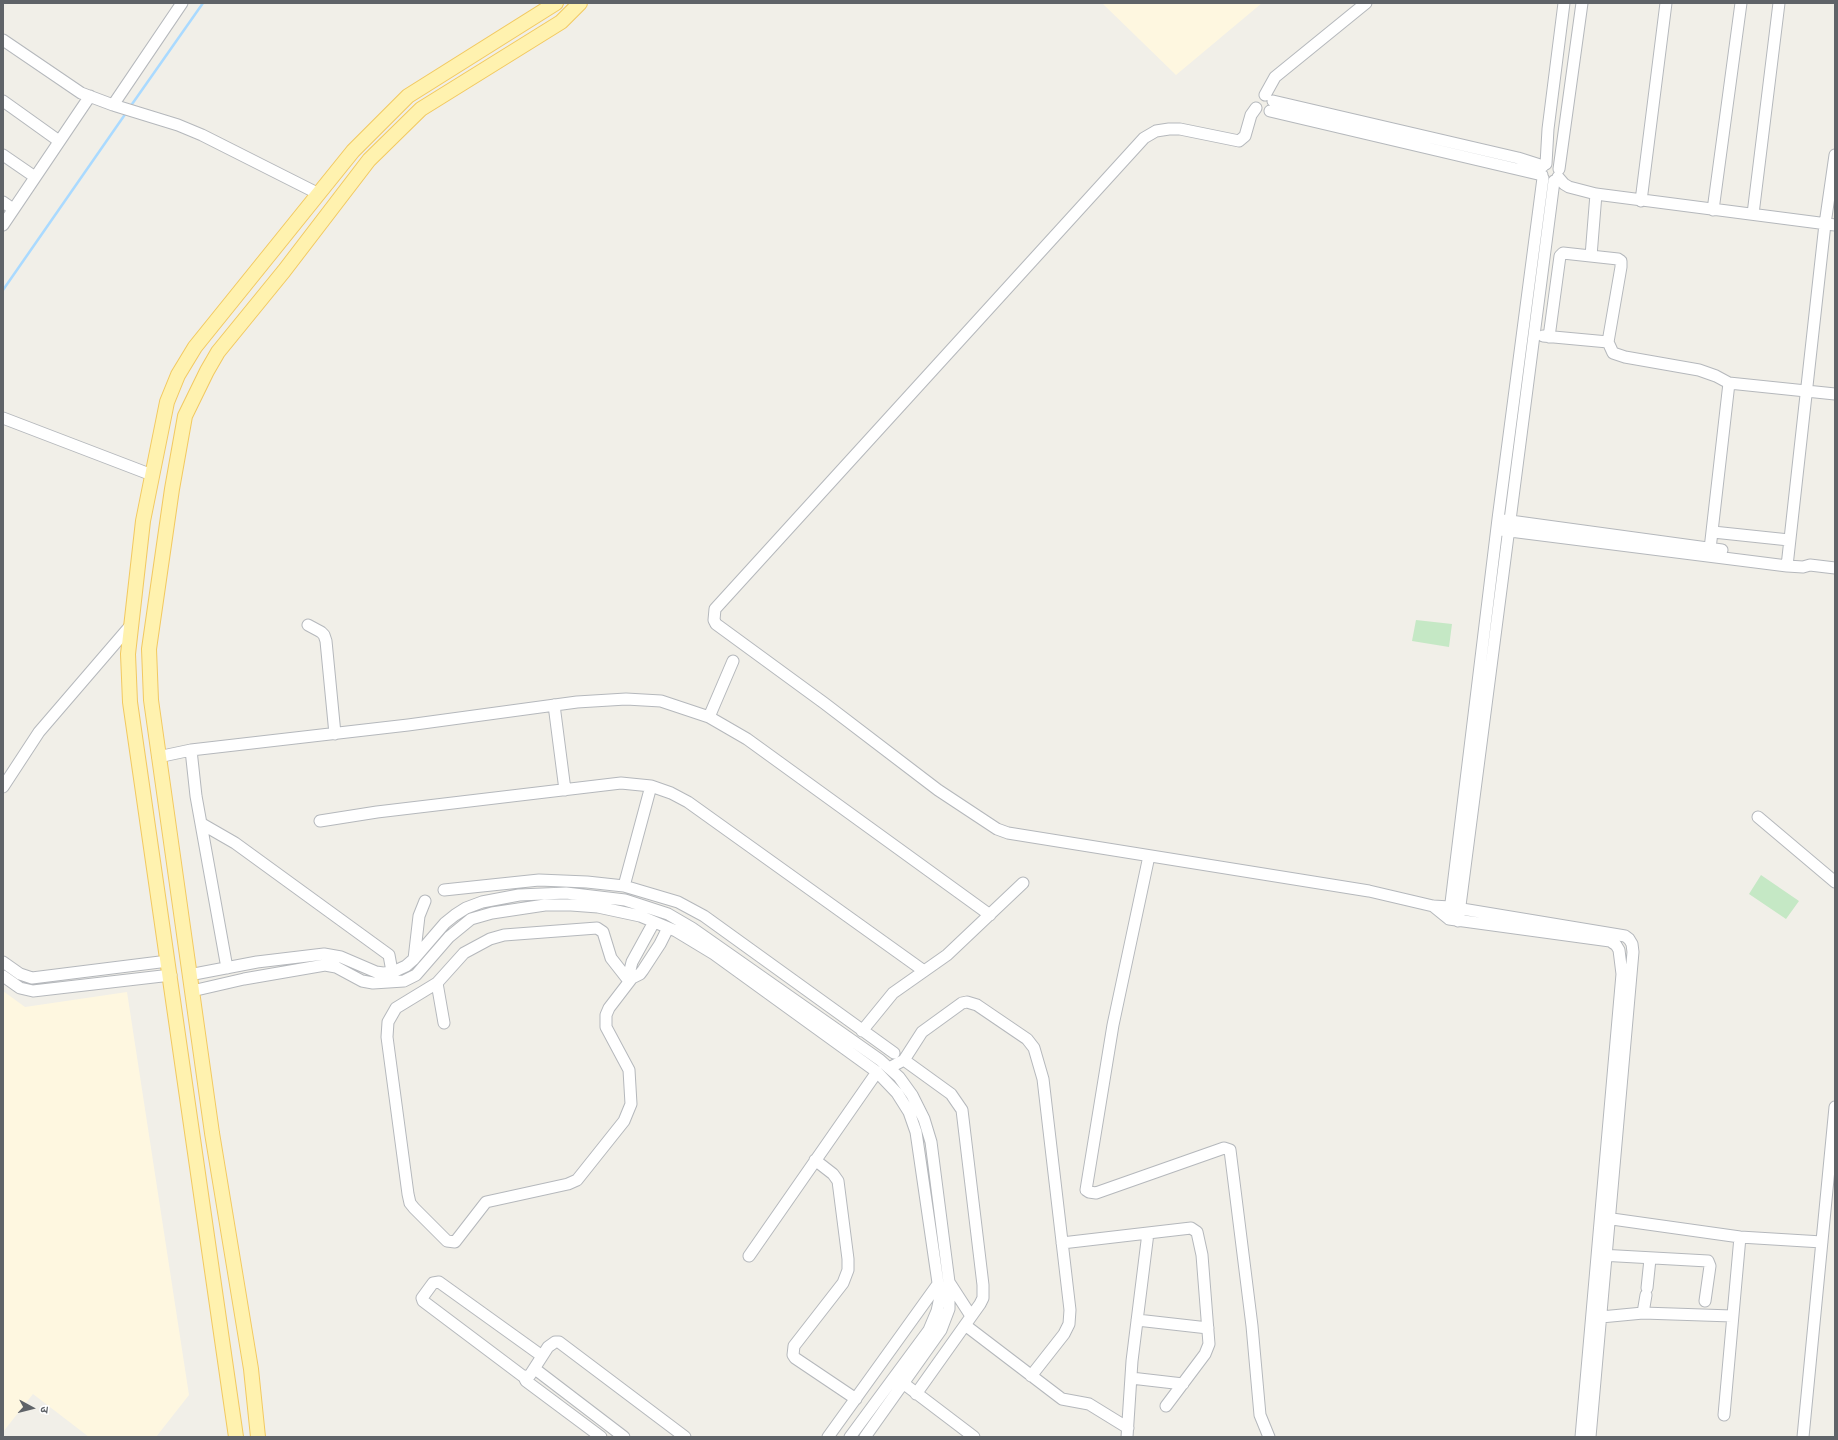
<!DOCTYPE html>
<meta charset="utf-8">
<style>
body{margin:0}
#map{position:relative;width:1838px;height:1440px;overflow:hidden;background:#f1efe8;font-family:"Alegreya Sans","Noto Sans Devanagari",sans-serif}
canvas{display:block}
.frame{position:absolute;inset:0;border:4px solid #5f6368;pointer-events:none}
.north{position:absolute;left:12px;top:1388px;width:40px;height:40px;-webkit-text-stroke:3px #fff;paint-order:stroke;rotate:97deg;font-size:11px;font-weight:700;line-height:16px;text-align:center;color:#5f6368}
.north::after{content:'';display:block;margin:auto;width:14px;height:18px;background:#5f6368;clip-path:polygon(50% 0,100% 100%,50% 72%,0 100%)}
</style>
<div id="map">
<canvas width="1838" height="1440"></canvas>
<div class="frame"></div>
<div class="north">उ</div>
</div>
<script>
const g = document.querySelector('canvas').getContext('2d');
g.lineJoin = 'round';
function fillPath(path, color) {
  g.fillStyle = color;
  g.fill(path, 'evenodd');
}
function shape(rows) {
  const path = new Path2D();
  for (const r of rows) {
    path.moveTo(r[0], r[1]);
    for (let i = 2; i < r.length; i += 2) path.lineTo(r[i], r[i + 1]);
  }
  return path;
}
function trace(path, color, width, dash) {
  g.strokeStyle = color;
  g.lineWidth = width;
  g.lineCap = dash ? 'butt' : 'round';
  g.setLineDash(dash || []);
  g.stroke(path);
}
fillPath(shape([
 [1102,3,1262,3,1176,75],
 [3,991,25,1007,127,992,189,1395,156,1437,89,1437,33,1394,3,1432]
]), '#fef7e0');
fillPath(shape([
 [1416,620,1452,624,1449,647,1412,641],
 [1761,875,1799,901,1786,919,1749,894]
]), '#c5e8c5');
trace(shape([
 [130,107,203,3],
 [3,290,126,113]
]), '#aadaff', 2.5);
const minor = shape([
 [3,40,81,93,113,105,178,125,202,135,319,194],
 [1265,95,1275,77,1366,3],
 [3,101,59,141],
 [1273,101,1518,158,1543,166],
 [113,105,182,3],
 [1256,108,1251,115,1245,136,1239,141,1180,129,1169,129,1156,131,1144,138,715,609,714,620,716,624,824,703,938,790,997,829,1008,833,1369,891,1433,906,1450,907,1625,936,1629,939,1632,944,1633,952,1590,1437],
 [1270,111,1542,175],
 [3,155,35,177],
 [1546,164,1548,129,1564,3],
 [1559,169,1582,3],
 [1558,177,1564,184,1569,187,1596,194,1835,225],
 [1641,201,1666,3],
 [3,202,13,209],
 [1713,210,1741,3],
 [1753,214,1779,3],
 [3,225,90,96],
 [1591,256,1596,194],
 [1543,336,1608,342],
 [1549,337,1560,256,1563,253,1618,259,1621,261,1621,267,1608,342,1613,353,1625,357,1699,370,1716,376,1729,383],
 [3,418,152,475],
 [1503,520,1722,550],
 [1502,530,1787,566,1803,567,1810,565,1835,568],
 [1713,532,1789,540],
 [1710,549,1729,383,1835,394],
 [1787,566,1825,224,1835,155],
 [308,625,321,632,324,635,326,641,335,734],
 [554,705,565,790],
 [709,717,733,661],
 [191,750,196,796,227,968],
 [158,757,191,750,408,725,577,702,626,699,661,701,709,717,747,739,990,915],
 [3,787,39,732,131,625],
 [1758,817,1835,882],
 [320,821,377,812,621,783,651,786,671,793,688,802,924,971],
 [202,824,235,843,389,955,393,977],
 [1149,856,1113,1025,1086,1190,1089,1192,1096,1193,1224,1148,1230,1150,1252,1326,1260,1415,1269,1437],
 [624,886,651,786],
 [444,890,539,880,587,882,624,886,678,902,704,916,894,1053],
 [1433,906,1449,919,1610,941,1616,945,1619,950,1622,974,1581,1437],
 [1449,919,1498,519,1543,178],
 [1458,921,1554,181],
 [414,959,419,916,425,901],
 [3,962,20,974,32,978,168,961],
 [189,975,257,962,324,954,341,957,376,972,383,973,393,972,406,966,414,959,445,923,455,915,466,908,482,902,519,895,566,893,625,900,668,914,692,928,880,1060,899,1077,912,1095,924,1119,931,1142,949,1282,949,1309,941,1330,865,1437],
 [3,976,20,988,33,991,171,975],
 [632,978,630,970,632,962,654,922],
 [629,981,611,958,603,932,597,928,504,935,490,939,464,953,437,983,396,1008,388,1022,387,1037,408,1194,410,1203,414,1208,447,1241,455,1242,486,1202,568,1184,577,1180,624,1121,631,1104,629,1070,606,1027,606,1015,609,1008,632,978,640,974,643,970,660,944,668,928],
 [437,983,444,1023],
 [192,991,244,979,325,965,336,967,362,981,373,983,404,981,416,975,449,937,471,919,492,913,545,905,571,905,598,907,640,916,676,931,714,954,877,1072,897,1093,909,1112,916,1132,937,1276,940,1297,937,1311,929,1330,850,1437],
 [862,1031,893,993,947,955,1023,883],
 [904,1060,951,1094,962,1110,983,1285,983,1298,980,1304,916,1394],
 [889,1068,904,1060,922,1032,962,1003,967,1002,977,1005,1027,1039,1034,1048,1043,1079,1070,1310,1069,1324,1064,1334,1031,1376],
 [815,1160,833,1174,838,1181,848,1259,848,1270,843,1283,794,1346,793,1355,795,1358,856,1399],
 [1605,1218,1740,1237,1822,1242],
 [1062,1243,1191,1228,1197,1232,1202,1255,1209,1344,1205,1354,1166,1406],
 [1600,1255,1708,1261,1710,1266,1705,1301],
 [749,1256,877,1072],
 [949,1282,971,1316],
 [1647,1288,1650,1259],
 [1643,1313,1646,1295],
 [1601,1317,1643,1313,1732,1316],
 [1137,1320,1208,1328],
 [965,1325,1062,1399,1089,1404,1128,1428],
 [542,1356,439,1282,433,1283,422,1298,423,1301,524,1377,530,1375,548,1347,555,1342,559,1342,685,1437],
 [535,1369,624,1437],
 [524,1377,526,1381,601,1437],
 [1131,1378,1183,1384],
 [903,1383,974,1437],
 [1724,1415,1740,1237],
 [828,1437,938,1284],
 [1127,1437,1132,1361,1148,1233],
 [1803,1437,1835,1107]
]);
const major = shape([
 [236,1437,130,702,128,654,143,521,167,402,178,375,195,347,353,151,408,96,556,3],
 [258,1437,251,1369,212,1133,151,700,149,649,172,489,185,416,207,371,218,352,284,271,369,160,421,109,561,22,580,3]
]);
trace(minor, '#b5b8bc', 13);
trace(major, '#f2c960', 16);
trace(minor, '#fff', 11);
trace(major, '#fff2af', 14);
</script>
